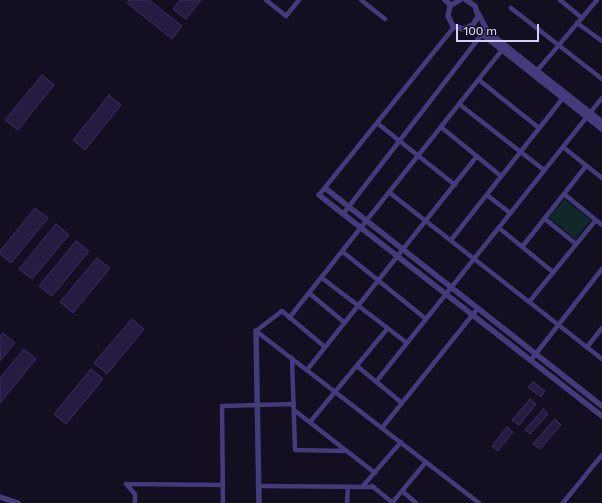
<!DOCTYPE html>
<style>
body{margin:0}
#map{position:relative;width:602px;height:503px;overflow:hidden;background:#130e20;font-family:Rubik,sans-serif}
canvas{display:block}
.scale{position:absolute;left:456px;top:24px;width:83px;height:18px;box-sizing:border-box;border:2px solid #d9cffd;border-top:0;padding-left:5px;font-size:12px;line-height:14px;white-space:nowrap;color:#d9cffd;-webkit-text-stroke:3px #130e20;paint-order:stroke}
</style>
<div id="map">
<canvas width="602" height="503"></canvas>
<div class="scale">100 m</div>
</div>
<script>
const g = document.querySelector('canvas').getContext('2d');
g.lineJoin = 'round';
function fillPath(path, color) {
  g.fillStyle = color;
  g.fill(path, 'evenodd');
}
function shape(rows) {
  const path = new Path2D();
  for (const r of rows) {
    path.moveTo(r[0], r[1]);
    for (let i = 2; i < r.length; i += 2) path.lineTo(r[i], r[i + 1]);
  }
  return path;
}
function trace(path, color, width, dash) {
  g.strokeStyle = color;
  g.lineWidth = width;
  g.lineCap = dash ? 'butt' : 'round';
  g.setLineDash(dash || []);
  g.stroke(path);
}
fillPath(shape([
 [564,199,591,220,575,239,549,218]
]), '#11282a');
const building = shape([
 [129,0,149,0,182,26,172,39,127,3,129,0],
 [180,0,201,0,186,19,173,9,180,0],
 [42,75,54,85,18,130,5,120,42,75],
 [109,95,121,105,85,150,73,140,109,95],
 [35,208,48,218,11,263,0,254,0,251,35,208],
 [56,224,69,235,32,279,19,269,56,224],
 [76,241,89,251,52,296,39,286,76,241],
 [97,258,110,268,73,313,60,302,97,258],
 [132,319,144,329,107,374,94,363,132,319],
 [3,333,15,343,0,361,0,336,3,333],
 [24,349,36,359,0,403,0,378,24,349],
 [91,369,103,379,66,424,54,414,91,369],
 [533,382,545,391,541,397,528,387,533,382],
 [530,399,536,404,519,425,512,420,530,399],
 [543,409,548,414,530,434,525,430,543,409],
 [555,419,561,425,540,449,533,444,555,419],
 [507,427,513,432,498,451,492,446,507,427]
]);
fillPath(building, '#261b40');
trace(building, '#402e6b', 1);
trace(shape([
 [266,0,286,16,299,0],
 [361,0,385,19],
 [560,0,582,18],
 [511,8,602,79],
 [577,23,602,41],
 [536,72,597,0],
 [479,80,539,128],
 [459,104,544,170],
 [377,123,455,185],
 [441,127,501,176],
 [563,147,602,178],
 [390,193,602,359],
 [564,194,602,225],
 [319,195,454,27],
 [487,195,510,213],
 [343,214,482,34],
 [545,219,576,244],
 [499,228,553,272],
 [451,240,563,98],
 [522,247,586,166],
 [343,252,426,319],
 [322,278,407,343],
 [309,293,345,323],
 [529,302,596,220],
 [289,318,502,50],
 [325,347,282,311,256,331,479,503],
 [587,347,602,328],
 [292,358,295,450,347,451],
 [531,360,602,269],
 [357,366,402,403],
 [307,370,477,156],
 [376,382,602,98],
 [294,410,375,473],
 [310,422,388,328],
 [382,428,478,308],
 [126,484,223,485],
 [126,484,135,494,135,503],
 [258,486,374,487],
 [372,486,393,503],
 [362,487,401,442],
 [402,491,416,503],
 [223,503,222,406,294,404],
 [347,503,348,487],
 [392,503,426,462],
 [563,503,602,455]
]), '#443b7d', 4.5);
trace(shape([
 [445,0,451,5],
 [460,0,450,6,448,16,453,26,463,29,473,25,478,16,475,6,466,0],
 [478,13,488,32,602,122],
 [466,29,477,31,482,34,602,129],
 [325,188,602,406],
 [319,195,602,416],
 [256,331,259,503],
 [0,497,18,503]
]), '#443b7d', 5.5);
</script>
